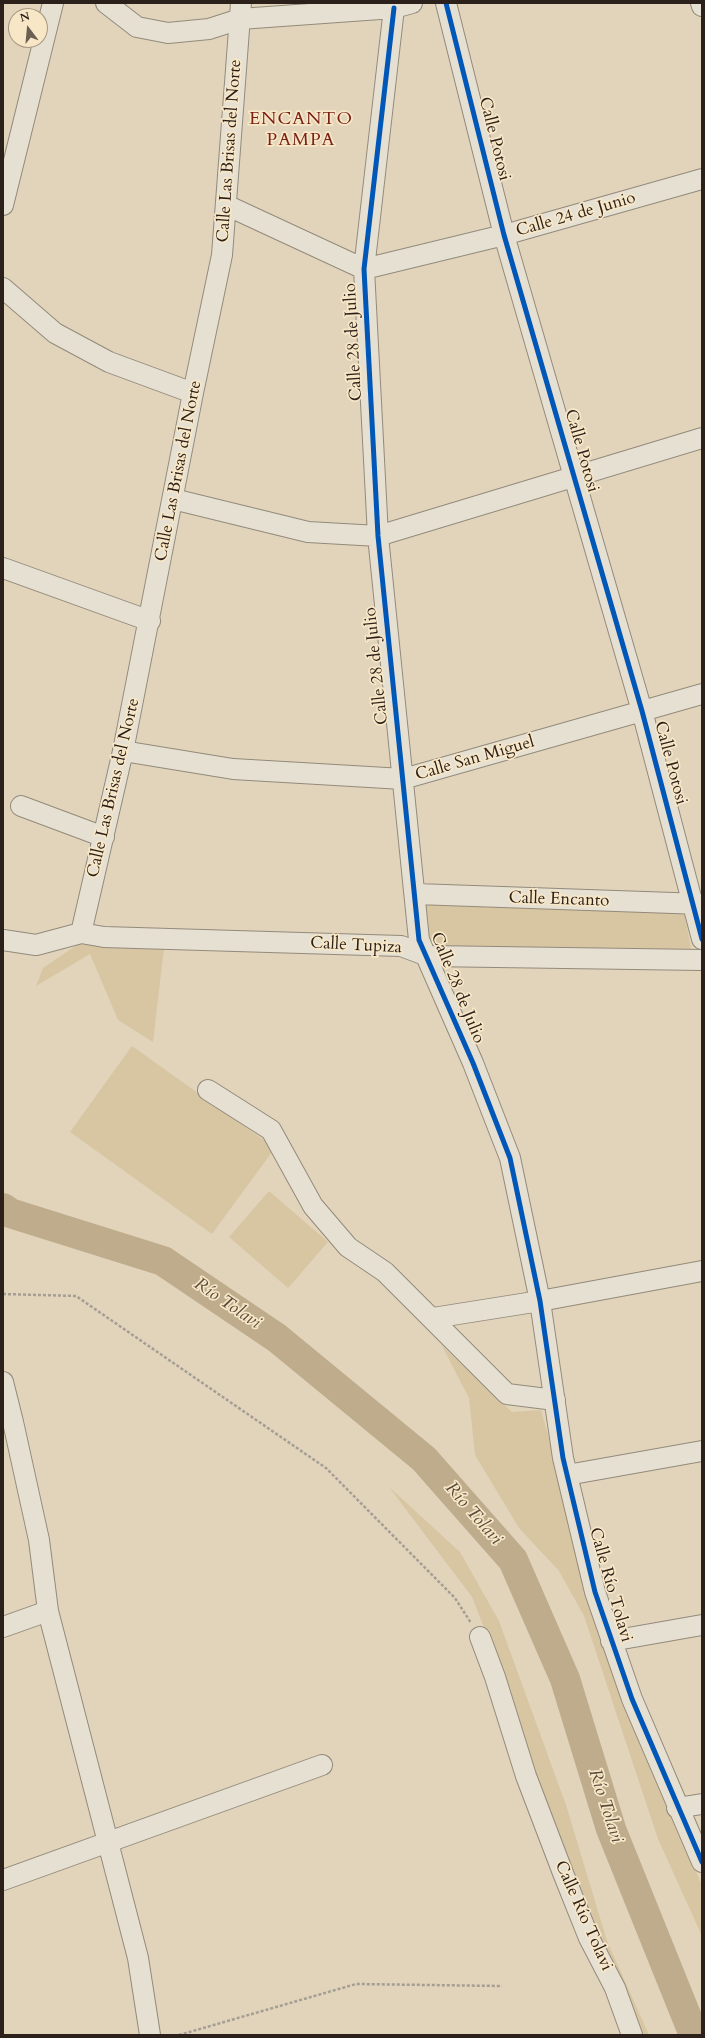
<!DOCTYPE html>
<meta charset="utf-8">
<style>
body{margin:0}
#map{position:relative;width:705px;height:2038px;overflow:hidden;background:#e1d4ba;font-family:Cardo,serif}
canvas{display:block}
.frame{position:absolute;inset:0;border:4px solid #2c201b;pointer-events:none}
.north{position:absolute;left:8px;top:8px;width:40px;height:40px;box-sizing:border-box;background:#f7e7c7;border:1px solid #a69782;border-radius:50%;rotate:344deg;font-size:11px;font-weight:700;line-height:16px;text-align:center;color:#2c201b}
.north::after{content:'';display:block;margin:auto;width:14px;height:18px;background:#6b5f53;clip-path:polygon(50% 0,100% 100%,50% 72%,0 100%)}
</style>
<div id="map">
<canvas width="705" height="2038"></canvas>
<div class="frame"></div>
<div class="north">N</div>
</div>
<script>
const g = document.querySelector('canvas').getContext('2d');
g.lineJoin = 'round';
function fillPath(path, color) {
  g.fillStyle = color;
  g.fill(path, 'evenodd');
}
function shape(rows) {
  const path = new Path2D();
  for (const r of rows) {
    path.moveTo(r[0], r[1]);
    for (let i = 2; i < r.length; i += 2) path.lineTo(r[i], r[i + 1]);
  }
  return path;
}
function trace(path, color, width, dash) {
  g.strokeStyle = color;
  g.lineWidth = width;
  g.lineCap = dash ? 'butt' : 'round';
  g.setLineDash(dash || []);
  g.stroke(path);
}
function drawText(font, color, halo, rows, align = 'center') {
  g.font = font + ' Cardo,serif';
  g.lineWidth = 3.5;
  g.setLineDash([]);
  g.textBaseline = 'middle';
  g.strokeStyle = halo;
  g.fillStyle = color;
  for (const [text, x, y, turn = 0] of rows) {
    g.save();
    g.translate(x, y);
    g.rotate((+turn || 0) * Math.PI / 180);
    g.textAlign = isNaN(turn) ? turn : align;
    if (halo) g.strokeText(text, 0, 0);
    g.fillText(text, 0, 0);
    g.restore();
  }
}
fillPath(shape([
 [425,905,684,911,691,949,438,948,428,937],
 [89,943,164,948,153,1042,118,1020,90,954,36,986,43,968,77,945],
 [132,1046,275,1148,212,1234,70,1132],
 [269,1191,328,1242,288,1288,229,1237],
 [442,1346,512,1412,541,1410,555,1460,579,1570,602,1640,664,1799,702,1885,702,1936,658,1839,584,1616,559,1571,519,1528,475,1455,469,1398],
 [389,1487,460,1552,499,1621,566,1805,607,1941,649,2035,640,2035,596,1939,536,1783,501,1671,472,1597]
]), '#d8c6a3');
trace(shape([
 [3,1208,10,1213,163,1261,277,1338,424,1459,513,1560,565,1679,611,1829,694,2035]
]), '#beac8c', 30);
const minor = shape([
 [106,3,137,27,168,33,209,29,240,19,394,8,412,3],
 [446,3,504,235,642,711,702,939],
 [701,3,702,6],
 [394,8,364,269,378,536,419,940,473,1063,510,1158,540,1301,563,1458,595,1592,632,1699,702,1862],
 [3,205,53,3],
 [226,205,364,269,504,235,702,179],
 [3,288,55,333,109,362,193,393],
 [173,499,308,532,378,536,702,438],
 [3,568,150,621],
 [123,751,233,769,403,779,702,694],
 [21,806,104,837],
 [416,894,702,904],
 [81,933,123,751,193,393,222,255,241,3],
 [3,940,36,945,81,933,104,937,401,946,428,956,702,960],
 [208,1090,271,1130,313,1206,348,1247,385,1272,507,1394,555,1400],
 [433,1318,540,1301,702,1271],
 [3,1382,13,1422,39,1540,48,1611,138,1958,150,2035],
 [567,1475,702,1451],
 [3,1627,48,1611],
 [480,1637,495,1677,526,1776,563,1873,589,1938,615,1988,632,2035],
 [611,1641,702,1625],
 [677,1808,702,1804],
 [3,1880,322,1765]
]);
trace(minor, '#938a7b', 22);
trace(shape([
 [3,1294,76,1296,326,1468,455,1598,471,1623],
 [179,2035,356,1984,502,1986]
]), '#a59e95', 2.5, [3, 2]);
trace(minor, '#e6e0d3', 20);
trace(shape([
 [446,3,504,235,642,711,702,939],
 [394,8,364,269,378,536,419,940,473,1063,510,1158,540,1301,563,1458,595,1592,632,1699,702,1862]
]), '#0057b8', 5);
drawText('17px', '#2c201b', '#f7e7c7', [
 ["Calle Potosi",494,139,76],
 ["Calle Las Brisas del Norte",230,151,-86],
 ["Calle 24 de Junio",576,215,-16],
 ["Calle 28 de Julio",354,342,-93],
 ["Calle Potosi",581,451,74],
 ["Calle Las Brisas del Norte",179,471,-79],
 ["Calle 28 de Julio",377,666,-96],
 ["Calle San Miguel",475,759,-16],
 ["Calle Potosi",670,763,75],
 ["Calle Las Brisas del Norte",114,788,-77],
 ["Calle Encanto",559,900,2],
 ["Calle Tupiza",356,946,3],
 ["Calle 28 de Julio",457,988,68],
 ["Calle Río Tolavi",610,1585,74],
 ["Calle Río Tolavi",583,1916,66]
]);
g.letterSpacing = '1px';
drawText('18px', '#7a1f14', '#f7e7c7', [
 ["ENCANTO",301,120],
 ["PAMPA",301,141]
]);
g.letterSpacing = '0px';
drawText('italic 18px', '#5a4b3c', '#f7e7c7', [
 ["Río Tolavi",227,1304,34],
 ["Río Tolavi",473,1514,49],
 ["Río Tolavi",605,1806,72]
]);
</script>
